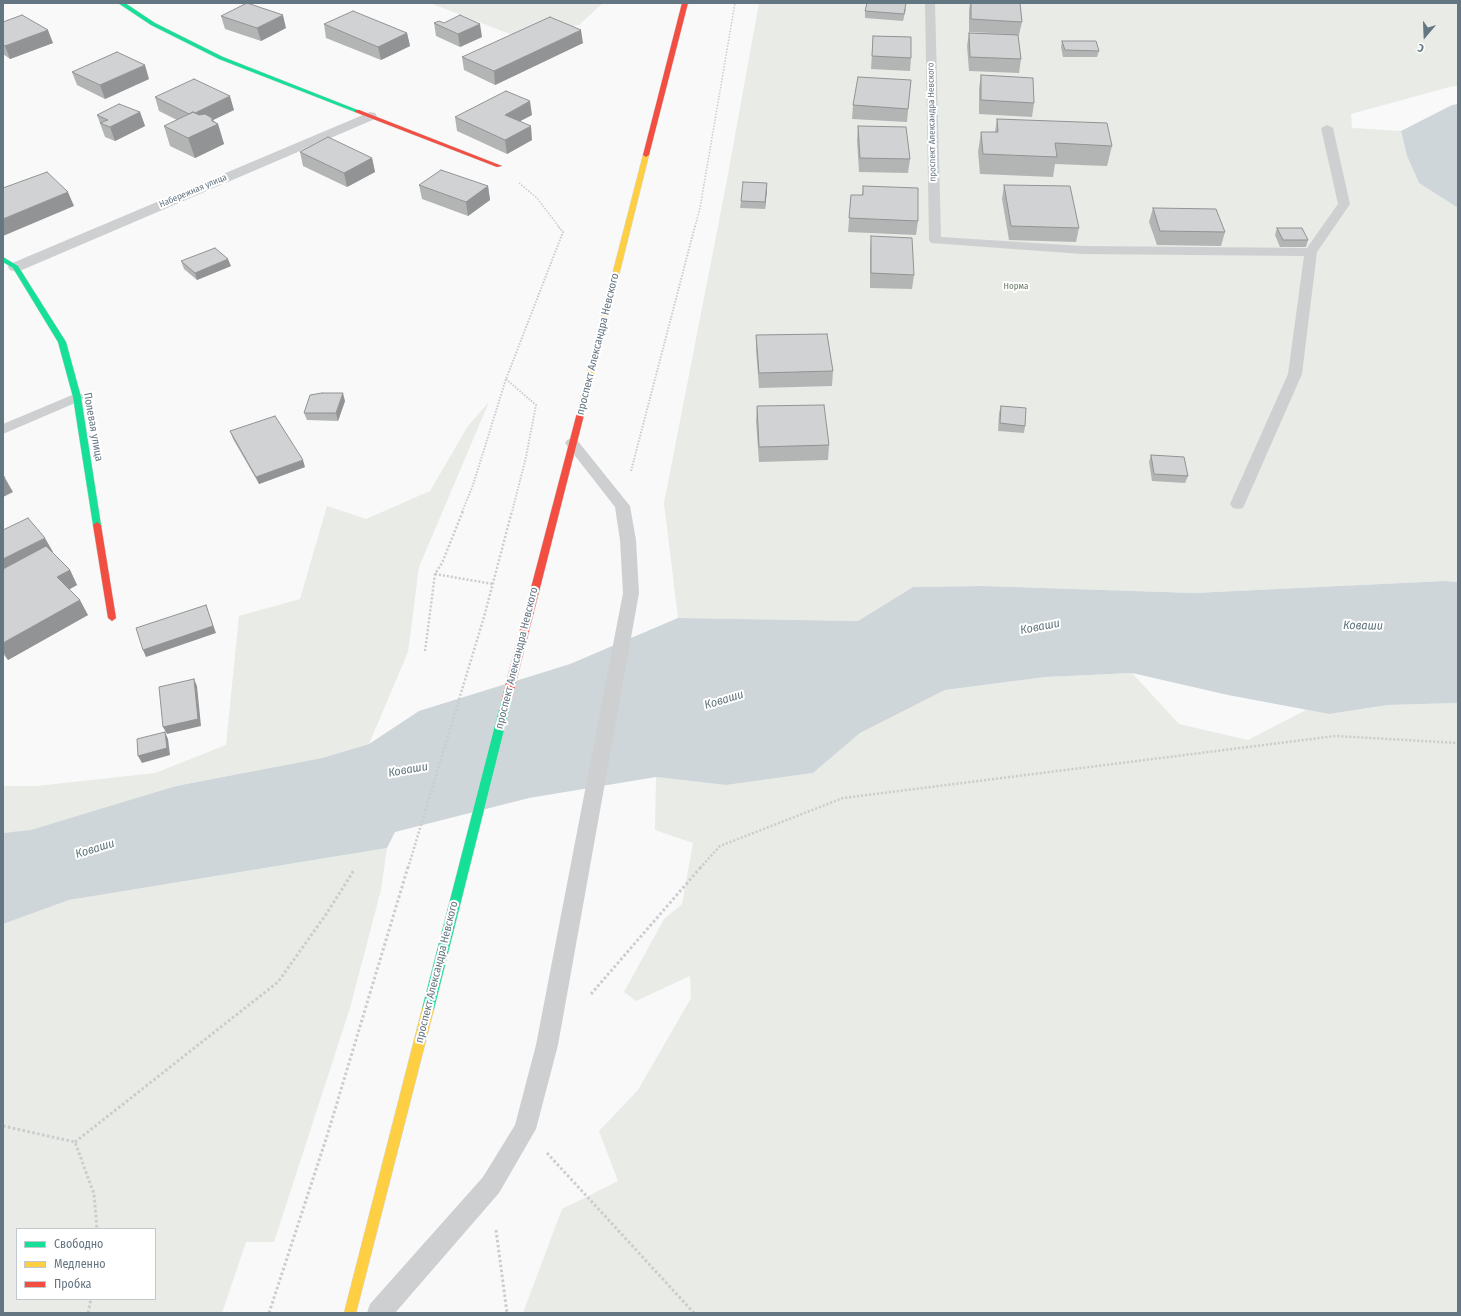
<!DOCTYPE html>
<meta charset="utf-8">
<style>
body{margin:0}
#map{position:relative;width:1461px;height:1316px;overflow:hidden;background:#f9f9f9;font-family:"Fira Sans Condensed",sans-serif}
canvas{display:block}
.frame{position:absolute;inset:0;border:4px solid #657683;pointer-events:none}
.legend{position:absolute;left:16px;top:1228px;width:140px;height:72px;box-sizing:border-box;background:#fff;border:1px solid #c1c8cd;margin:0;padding:5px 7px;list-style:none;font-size:12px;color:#657683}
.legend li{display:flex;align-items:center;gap:8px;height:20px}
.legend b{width:20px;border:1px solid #c1c8cd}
.north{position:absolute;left:1405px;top:16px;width:40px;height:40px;-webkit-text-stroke:3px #fff;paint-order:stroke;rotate:199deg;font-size:11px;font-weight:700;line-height:16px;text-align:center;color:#657683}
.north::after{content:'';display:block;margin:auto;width:14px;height:18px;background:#657683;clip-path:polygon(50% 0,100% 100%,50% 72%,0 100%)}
</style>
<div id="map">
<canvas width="1461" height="1316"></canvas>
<div class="frame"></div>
<ul class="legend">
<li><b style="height:5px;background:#16e098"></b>Свободно</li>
<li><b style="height:5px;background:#ffcf43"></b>Медленно</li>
<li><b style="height:5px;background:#f24e42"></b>Пробка</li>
</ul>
<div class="north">С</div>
</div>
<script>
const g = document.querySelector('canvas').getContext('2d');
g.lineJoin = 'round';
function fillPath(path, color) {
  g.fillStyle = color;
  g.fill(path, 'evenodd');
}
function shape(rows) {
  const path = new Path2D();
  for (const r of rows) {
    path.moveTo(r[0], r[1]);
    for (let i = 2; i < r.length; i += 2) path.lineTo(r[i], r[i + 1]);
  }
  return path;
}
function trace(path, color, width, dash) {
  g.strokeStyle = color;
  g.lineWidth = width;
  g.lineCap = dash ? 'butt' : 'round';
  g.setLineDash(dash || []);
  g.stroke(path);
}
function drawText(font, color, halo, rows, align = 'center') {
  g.font = font + ' "Fira Sans Condensed",sans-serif';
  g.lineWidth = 4;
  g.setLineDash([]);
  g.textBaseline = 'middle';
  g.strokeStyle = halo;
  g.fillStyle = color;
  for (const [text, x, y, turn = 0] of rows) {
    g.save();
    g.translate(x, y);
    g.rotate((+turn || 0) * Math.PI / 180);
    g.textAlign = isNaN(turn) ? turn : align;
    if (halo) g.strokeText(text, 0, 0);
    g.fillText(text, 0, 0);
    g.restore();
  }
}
fillPath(shape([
 [430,3,603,3,579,25,515,36],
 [759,3,1458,3,1458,86,1453,86,1351,114,1352,128,1401,131,1407,156,1419,183,1458,208,1458,582,1444,581,1194,593,982,586,913,587,858,621,678,618,664,503,726,185],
 [489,402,419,567,408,652,369,744,322,758,176,786,31,831,3,833,3,786,37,786,155,773,226,745,239,616,300,599,327,506,366,519,430,491,468,426],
 [1132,673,1179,724,1248,740,1306,710,1329,714,1388,705,1458,703,1458,1313,523,1313,562,1209,618,1181,599,1131,638,1090,691,998,690,976,636,1001,624,992,664,919,682,904,693,843,655,830,656,777,726,785,813,773,860,733,945,690,1046,677],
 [387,848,381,890,350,1008,274,1242,246,1242,222,1313,3,1313,3,924,69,900],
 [17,1229,155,1229,155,1299,17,1299]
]), '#e8ebe6');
fillPath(shape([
 [1458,104,1458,208,1419,183,1407,156,1401,131,1452,105],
 [1444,581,1458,582,1458,703,1388,705,1329,714,1228,695,1132,673,1046,677,945,690,860,733,813,773,726,785,656,777,529,798,395,832,387,848,69,900,3,924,3,833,31,830,176,786,322,758,369,744,419,711,570,664,678,618,858,621,913,587,982,586,1194,593]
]), '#ced6d9');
const fast = shape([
 [118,3,125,3,155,23,223,57,360,111,355,112,219,59,151,25,118,3],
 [3,257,18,266,66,342,81,397,101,525,100,527,97,528,93,525,73,397,58,342,13,268,3,262,3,257],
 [507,694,510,695,512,698,434,1009,432,1013,428,1014,424,1013,422,1009,502,698,504,695,507,694]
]);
const slow = shape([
 [646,153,649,155,585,411,581,413,577,411,643,155,646,153],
 [428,1004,432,1005,434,1009,356,1313,344,1313,422,1009,424,1005,428,1004]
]);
const jam = shape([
 [682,3,688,3,649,155,646,157,643,155,682,3],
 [355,110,359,110,502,166,497,167,355,112,355,110],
 [578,409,581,409,585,411,512,698,510,701,507,702,504,701,502,698,578,409],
 [97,522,101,525,116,618,112,621,108,618,93,525,97,522]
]);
trace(fast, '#d5d6d7', 1);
trace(slow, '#d5d6d7', 1);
trace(jam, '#d5d6d7', 1);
trace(shape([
 [519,183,537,198,559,227],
 [695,227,700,208,735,3]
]), '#cbcccd', 1.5, [1.5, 1.5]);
trace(shape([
 [506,379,536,405,526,457,512,512],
 [631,471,695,226],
 [462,512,473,485,506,379,563,232,558,226]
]), '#cbcccd', 2, [1.5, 1.5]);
trace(shape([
 [435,574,493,584],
 [425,651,435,574,442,563,463,511],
 [408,868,484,617,512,511],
 [700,868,720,846,843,798,1336,736,1458,743]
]), '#cbcccd', 2.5, [2, 2]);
trace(shape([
 [591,994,701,867],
 [3,1126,75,1142,94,1194,97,1229],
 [75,1142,278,982,327,913,354,870],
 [547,1153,694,1313],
 [496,1230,507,1313],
 [88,1313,91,1299],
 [269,1313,327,1136,408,867]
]), '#cbcccd', 3, [2.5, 2.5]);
fillPath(shape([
 [925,3,935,3,941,237,1082,246,1307,248,1338,204,1321,128,1327,125,1333,128,1350,204,1317,252,1302,374,1243,508,1238,509,1233,508,1230,504,1288,374,1304,256,1082,254,931,243,929,240,925,3],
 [77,393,82,394,84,397,82,400,3,434,3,424,77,393],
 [572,438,577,440,630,506,636,540,639,593,558,1045,536,1129,499,1193,395,1313,367,1313,370,1304,483,1177,515,1125,536,1045,623,593,620,540,615,507,565,443,567,440,572,438]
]), '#cecfd0');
fillPath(shape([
 [370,112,375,113,377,116,375,119,22,270,16,272,10,270,8,267,10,264,370,112]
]), '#cecfd0');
fillPath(fast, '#16e098');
fillPath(slow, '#ffcf43');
fillPath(jam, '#f24e42');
fillPath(shape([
 [970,3,1020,3,1022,22,1019,35,1018,35,1021,59,1019,73,969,71,967,46,969,33,1011,34,969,32,969,11],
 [906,9,903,21,865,18,865,11],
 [221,16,286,28,261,41,225,29],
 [3,22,53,43,10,59,3,54],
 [434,23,444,23,482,37,460,47,436,36],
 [324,24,407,33,410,46,381,60,326,38],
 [873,36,911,58,910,71,871,69],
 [1062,41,1099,51,1097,57,1063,57,1061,47],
 [583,43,495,85,464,70,462,57],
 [72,72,149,79,105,99,77,85],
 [981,75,1034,103,1032,117,979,114,979,89],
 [911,80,907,122,852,119,853,105],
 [155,97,234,110,213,120,214,121,218,124,224,144,195,158,170,146,164,126,177,120,159,111],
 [140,112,145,126,115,141,105,137,97,115],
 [532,115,520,121,532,140,507,154,457,131,455,117],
 [997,119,1112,146,1107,166,1055,164,1053,177,980,174,978,152,981,132,995,132],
 [858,126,910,159,908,173,859,172,857,140],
 [300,152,372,158,375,172,347,187,303,166],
 [767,183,765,209,740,208,741,201],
 [419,185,488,186,490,200,468,216,422,199],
 [1004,185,1079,228,1076,242,1009,240,1002,199],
 [863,186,918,221,916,235,848,232,851,195,862,195],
 [1153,208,1225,232,1221,246,1157,245,1149,222],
 [1277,228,1308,240,1306,247,1280,247,1275,235],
 [871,236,914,275,912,289,870,288,870,251],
 [181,261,231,266,197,280,184,269],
 [756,335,833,371,832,386,759,388,756,350],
 [345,401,338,421,307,420,304,413],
 [757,406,829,445,828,460,759,462,756,421],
 [1001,406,1025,426,1024,433,998,431,999,413],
 [230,431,305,467,259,484,233,439],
 [1151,455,1188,476,1185,483,1152,481,1149,462],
 [3,530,53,552,52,553,70,570,77,585,69,589,88,615,8,660,3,654]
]), '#b3b5b5');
fillPath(shape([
 [283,15,286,28,261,41,257,28],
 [480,24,482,37,460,47,458,34],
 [48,30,53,43,10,59,5,46],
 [581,30,583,43,495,85,494,71],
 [407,33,410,46,381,60,378,47],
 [145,65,149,79,105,99,100,85],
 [230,96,234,110,213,120,215,125,218,124,224,144,195,158,188,138,191,115],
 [530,101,532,115,507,128,505,115],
 [140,112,145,126,115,141,110,127],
 [531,126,532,140,507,154,505,140],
 [372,158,375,172,347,187,344,173],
 [767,183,767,191,765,209,765,202],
 [488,186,490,200,468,216,466,202],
 [68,192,74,206,3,236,3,219],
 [228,259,231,266,197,280,195,273],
 [343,393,345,401,338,421,336,413],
 [303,460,305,467,259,484,256,477],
 [5,478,13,492,3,497,3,479],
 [45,538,53,552,3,578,3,559],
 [70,570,77,585,65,592,57,577],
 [80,600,88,615,8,660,3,651,3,643],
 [206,605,216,633,146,657,143,650],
 [194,679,197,686,201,726,167,734,163,727],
 [165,732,168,739,170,755,142,763,138,756]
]), '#929394');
const building = shape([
 [247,3,283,15,257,28,221,16,247,3],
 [867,3,906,3,904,14,865,11,867,3],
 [971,3,1020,3,1022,22,971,19,971,3],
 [353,11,407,33,378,47,324,24,353,11],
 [22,15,48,30,5,46,3,44,3,22,22,15],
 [460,15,480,24,458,34,434,23,439,21,444,23,460,15],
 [550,17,581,30,494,71,462,57,550,17],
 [969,33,1018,35,1021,59,970,57,969,33],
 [873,36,911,37,911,58,872,56,873,36],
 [1062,41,1096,41,1099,51,1065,50,1062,41],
 [117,52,145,65,100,85,72,72,117,52],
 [981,75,1033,78,1034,103,981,100,981,75],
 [858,77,911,80,908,109,853,105,858,77],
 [194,79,230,96,195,113,193,112,189,114,155,97,194,79],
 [506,91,530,101,505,115,531,126,505,140,455,117,506,91],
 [119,104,140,112,110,127,100,123,108,120,97,115,119,104],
 [193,112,199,115,205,114,212,118,212,121,218,124,188,138,164,126,193,112],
 [997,119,1107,123,1112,146,1055,143,1057,157,983,154,981,132,998,132,997,119],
 [858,126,906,127,910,159,860,158,858,126],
 [328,137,372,158,344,173,300,152,328,137],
 [441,170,488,186,466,202,419,185,441,170],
 [47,172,68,192,3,219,3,188,47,172],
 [743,182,767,183,765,202,741,201,743,182],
 [1004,185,1070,186,1079,228,1011,226,1004,185],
 [863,186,918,188,918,221,849,218,851,195,863,195,863,186],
 [1153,208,1216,209,1225,232,1160,231,1153,208],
 [1277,228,1302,228,1308,240,1283,240,1277,228],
 [871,236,912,238,914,275,871,273,871,236],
 [215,248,228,259,195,273,181,261,215,248],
 [827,334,833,371,759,373,756,335,827,334],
 [322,393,343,393,336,413,304,413,310,395,322,393],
 [824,405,829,445,759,447,757,406,824,405],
 [1001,406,1026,408,1025,426,1000,423,1001,406],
 [275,416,303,460,256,477,230,431,275,416],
 [1151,455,1184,457,1188,476,1154,474,1151,455],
 [3,475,5,478,3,479,3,475],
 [28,518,45,538,3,559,3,530,28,518],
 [46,546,70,570,57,577,80,600,3,643,3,569,46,546],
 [206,605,213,626,143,650,136,628,206,605],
 [194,679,198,719,163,727,159,687,194,679],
 [165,732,167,748,138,756,137,739,165,732]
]);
fillPath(building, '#d0d2d3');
trace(building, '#929394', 1);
drawText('9px', '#657683', '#fff', [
 ["проспект Александра Невского",932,122,-91],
 ["Набережная улица",193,191,-23]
]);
drawText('9px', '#687a64', '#fff', [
 ["Норма",1016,286]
]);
drawText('11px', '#657683', '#fff', [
 ["проспект Александра Невского",598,344,-76],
 ["Полевая улица",93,427,80],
 ["проспект Александра Невского",517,658,-76],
 ["проспект Александра Невского",437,972,-76]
]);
drawText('italic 12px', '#60757c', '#fff', [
 ["Коваши",1363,626,1],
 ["Коваши",1040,627,-11],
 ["Коваши",724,700,-17],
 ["Коваши",408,770,-10],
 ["Коваши",95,849,-17]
]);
</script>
